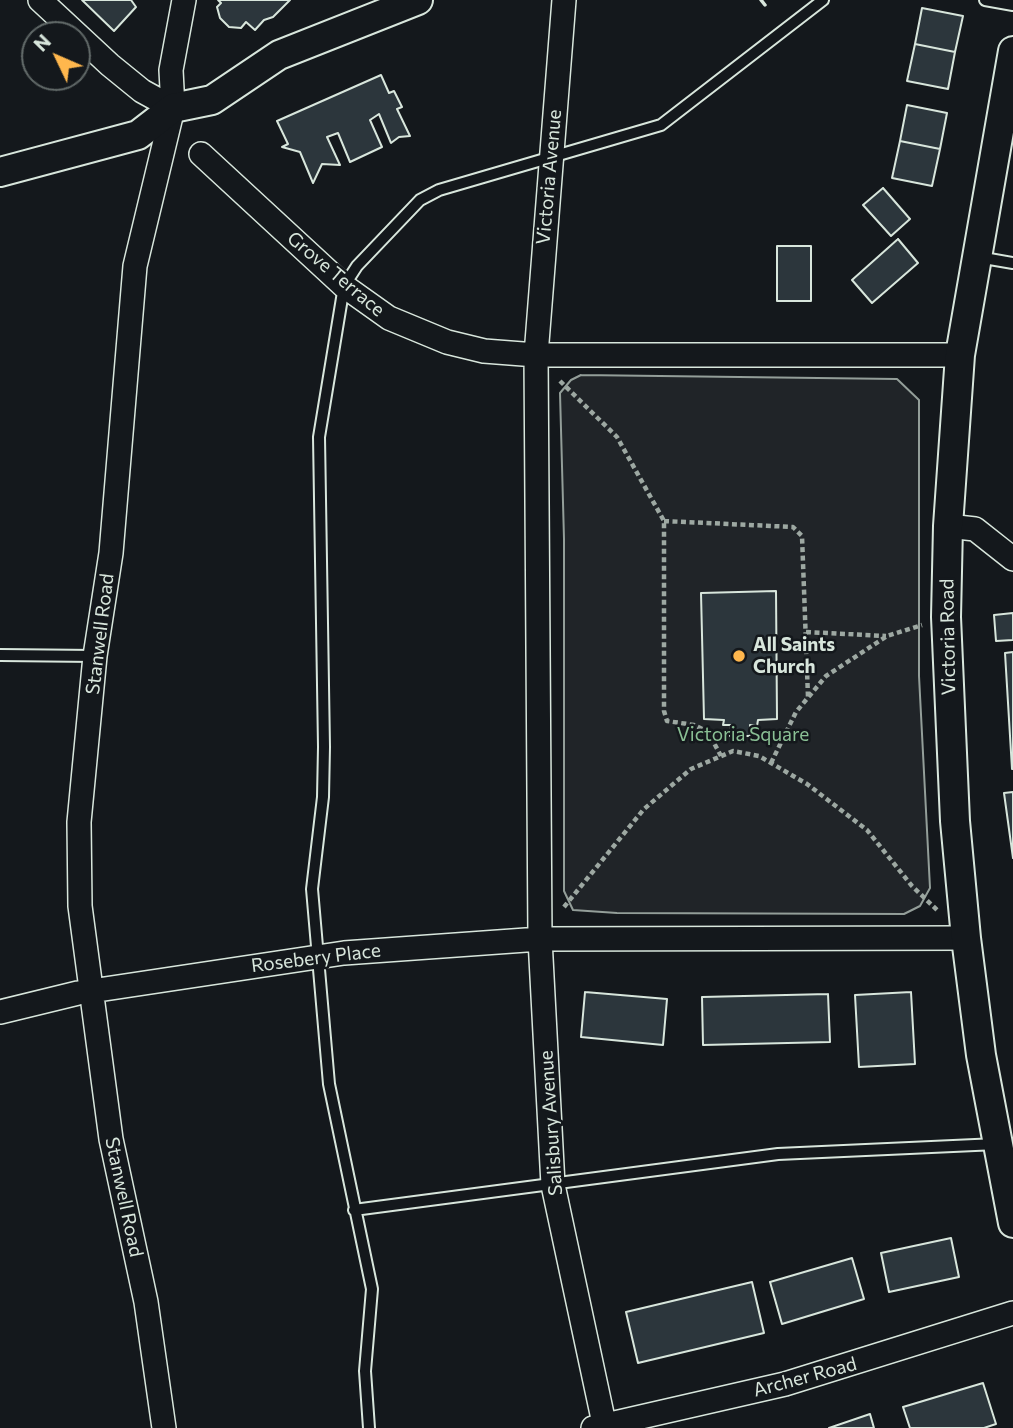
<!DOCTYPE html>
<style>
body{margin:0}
#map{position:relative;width:1013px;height:1428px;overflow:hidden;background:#14181c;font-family:Commissioner,sans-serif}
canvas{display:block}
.north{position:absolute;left:21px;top:21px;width:70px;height:70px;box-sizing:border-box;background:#14181c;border:2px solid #626a69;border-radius:50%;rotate:314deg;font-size:19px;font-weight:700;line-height:28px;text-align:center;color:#d8e6dc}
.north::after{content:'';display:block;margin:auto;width:24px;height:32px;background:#ffb74d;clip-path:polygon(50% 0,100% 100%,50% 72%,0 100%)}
</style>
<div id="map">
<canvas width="1013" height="1428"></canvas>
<div class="north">N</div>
</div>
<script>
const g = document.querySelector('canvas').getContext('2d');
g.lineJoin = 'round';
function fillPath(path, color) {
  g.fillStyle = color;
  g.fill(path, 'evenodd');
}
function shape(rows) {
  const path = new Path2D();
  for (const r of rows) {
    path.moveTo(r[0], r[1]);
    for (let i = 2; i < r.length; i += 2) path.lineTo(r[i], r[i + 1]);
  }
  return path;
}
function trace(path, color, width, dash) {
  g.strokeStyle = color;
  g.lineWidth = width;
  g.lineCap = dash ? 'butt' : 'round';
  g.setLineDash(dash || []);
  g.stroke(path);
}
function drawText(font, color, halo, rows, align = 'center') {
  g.font = font + ' Commissioner,sans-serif';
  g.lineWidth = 5;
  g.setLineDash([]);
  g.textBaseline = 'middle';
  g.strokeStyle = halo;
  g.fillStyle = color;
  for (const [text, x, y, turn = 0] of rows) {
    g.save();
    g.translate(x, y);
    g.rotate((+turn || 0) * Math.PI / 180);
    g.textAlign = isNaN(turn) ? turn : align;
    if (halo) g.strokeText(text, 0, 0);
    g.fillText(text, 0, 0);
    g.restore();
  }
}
const green = shape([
 [581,375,897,379,919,400,919,676,930,888,920,906,904,914,617,913,573,910,564,891,564,539,560,393,571,380,581,375]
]);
fillPath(green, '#202428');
trace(green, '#939e99', 2);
const building = shape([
 [82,0,131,0,136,7,114,31,82,0],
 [218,0,290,0,273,17,264,20,255,30,246,22,241,28,229,27,220,18,217,7,221,3,218,0],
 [922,8,963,16,955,52,915,44,922,8],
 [915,44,955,52,948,89,907,81,915,44],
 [381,75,389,93,394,91,402,107,397,109,410,136,399,137,391,143,379,114,370,120,382,147,350,162,338,133,327,137,340,165,322,164,313,183,300,152,282,147,288,144,277,121,381,75],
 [907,105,947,113,940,149,900,141,907,105],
 [900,141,940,149,932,186,892,178,900,141],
 [883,188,910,219,891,236,863,205,883,188],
 [898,239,918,263,872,303,852,280,898,239],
 [777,246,811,246,811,301,777,301,777,246],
 [776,591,777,719,758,720,757,726,750,725,750,736,730,736,731,725,723,725,724,720,704,719,701,593,776,591],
 [1013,613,1013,640,996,641,994,615,1013,613],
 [1013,652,1013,769,1012,769,1005,653,1013,652],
 [1013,792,1013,858,1004,793,1013,792],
 [585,992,667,999,663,1045,581,1037,585,992],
 [911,992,915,1064,859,1067,855,995,911,992],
 [828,994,830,1042,703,1045,702,997,828,994],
 [951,1238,959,1277,889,1292,881,1253,951,1238],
 [852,1258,864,1299,782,1324,770,1282,852,1258],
 [752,1282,764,1333,638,1363,626,1312,752,1282],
 [983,1383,996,1424,984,1428,910,1428,903,1407,983,1383],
 [870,1414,874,1428,829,1428,870,1414]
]);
fillPath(building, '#2c363c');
trace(building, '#d8e6dc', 2);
const service = shape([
 [985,0,1013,5],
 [978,257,1013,263],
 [0,655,95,656],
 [354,1210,778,1154,997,1144],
 [369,1428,365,1371,372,1289,329,1084,312,889,323,797,324,747,319,437,344,286,357,266,420,200,439,190,661,125,823,0]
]);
const minor = shape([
 [40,0,110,65,142,91,173,108],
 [201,154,344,286,389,318,447,342,484,351,536,355,564,0],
 [960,355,536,355,540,939,966,938],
 [948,526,975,529,1013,559],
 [0,1012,78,993,344,953,540,939,553,1185,605,1428],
 [164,1428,146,1302,111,1139,80,906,79,822,95,656,111,553,135,266,173,108,171,70,184,0],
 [593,1428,785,1384,1013,1313]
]);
const tertiary = shape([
 [1013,51,960,355,948,526,946,617,955,821,966,938,981,1055,1013,1223],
 [0,172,138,135,173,108,212,100,279,55,418,0]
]);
trace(service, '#d8e6dc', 14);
trace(minor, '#d8e6dc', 26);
trace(tertiary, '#d8e6dc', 32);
trace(shape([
 [560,381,617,437,664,521,664,711,667,721,694,725,708,732,721,756],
 [664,521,793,527,802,536,808,697],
 [806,632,886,636],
 [771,763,796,712,826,676,887,636,922,625],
 [564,907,644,809,691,769,733,751,759,756,807,784,867,830,912,886,937,910]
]), '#9da8a2', 4.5, [5, 3.5]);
trace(service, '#14181c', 10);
trace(minor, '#14181c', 23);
trace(tertiary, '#14181c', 28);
trace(shape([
 [761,0,765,5]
]), '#d8e6dc', 3.5);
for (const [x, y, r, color] of [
 [739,656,7,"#ffb74d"]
]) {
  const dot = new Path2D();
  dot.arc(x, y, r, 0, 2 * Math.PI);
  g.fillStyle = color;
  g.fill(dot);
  trace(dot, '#14181c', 2.5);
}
drawText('19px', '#d8e6dc', '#14181c', [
 ["Victoria Avenue",549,177,-85],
 ["Grove Terrace",336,274,40],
 ["Stanwell Road",100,634,-83],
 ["Victoria Road",948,637,-91],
 ["Rosebery Place",316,958,-7],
 ["Salisbury Avenue",551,1123,-94],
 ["Stanwell Road",124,1197,78],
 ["Archer Road",805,1377,-15]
]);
drawText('bold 19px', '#d8e6dc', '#14181c', [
 ["All Saints",753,645],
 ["Church",753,667]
], 'left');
drawText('19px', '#8ac095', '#14181c', [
 ["Victoria Square",743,735]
]);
</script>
